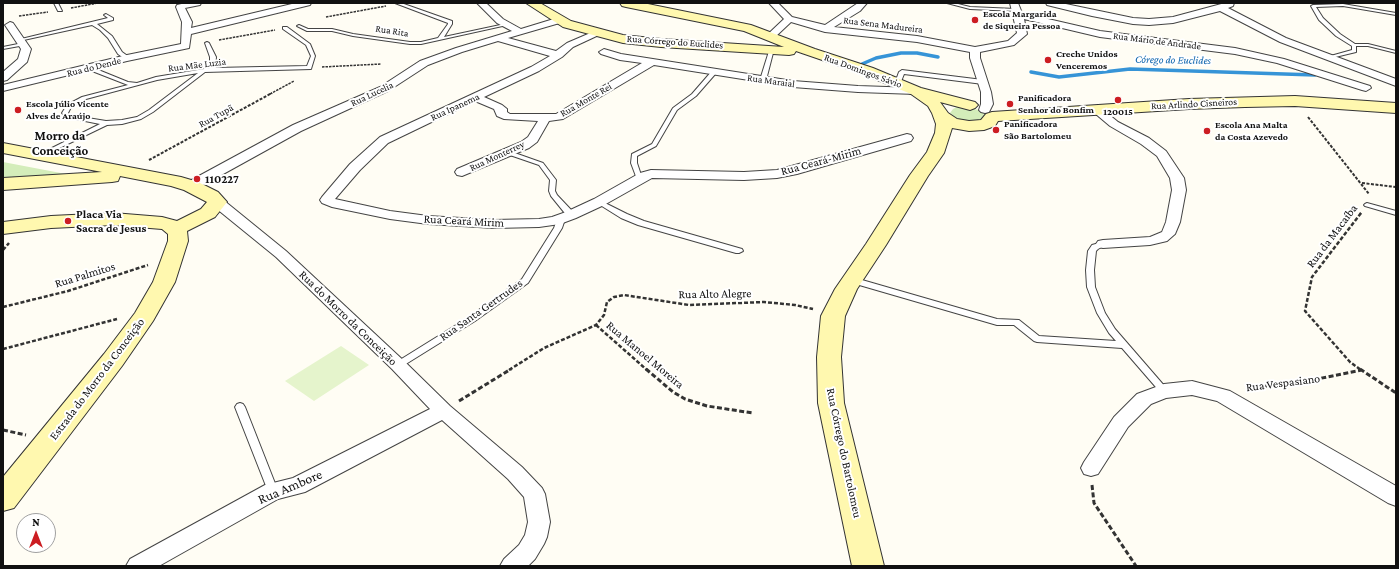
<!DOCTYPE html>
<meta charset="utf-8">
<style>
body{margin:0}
#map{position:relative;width:1399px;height:569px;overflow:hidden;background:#fffdf4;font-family:"Crimson Pro",serif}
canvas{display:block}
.frame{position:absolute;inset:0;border:4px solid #111;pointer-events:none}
.north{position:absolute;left:16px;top:513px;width:40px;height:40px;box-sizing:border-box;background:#fff;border:1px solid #a0a0a0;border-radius:50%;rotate:0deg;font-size:11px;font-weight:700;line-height:16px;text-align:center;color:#111}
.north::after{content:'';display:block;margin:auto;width:14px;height:18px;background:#cc1d22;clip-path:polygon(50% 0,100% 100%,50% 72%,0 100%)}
</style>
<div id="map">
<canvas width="1399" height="569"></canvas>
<div class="frame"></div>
<div class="north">N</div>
</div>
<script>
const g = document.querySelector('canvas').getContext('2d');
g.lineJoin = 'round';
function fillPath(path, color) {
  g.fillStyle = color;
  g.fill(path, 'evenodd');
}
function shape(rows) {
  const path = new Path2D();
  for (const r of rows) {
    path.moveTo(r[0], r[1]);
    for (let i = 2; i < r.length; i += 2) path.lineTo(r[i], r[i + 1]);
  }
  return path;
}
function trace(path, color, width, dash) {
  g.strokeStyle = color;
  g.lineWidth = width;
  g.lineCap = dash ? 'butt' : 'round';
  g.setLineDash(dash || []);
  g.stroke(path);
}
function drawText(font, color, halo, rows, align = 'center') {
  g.font = font + ' "Crimson Pro",serif';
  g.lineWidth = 4;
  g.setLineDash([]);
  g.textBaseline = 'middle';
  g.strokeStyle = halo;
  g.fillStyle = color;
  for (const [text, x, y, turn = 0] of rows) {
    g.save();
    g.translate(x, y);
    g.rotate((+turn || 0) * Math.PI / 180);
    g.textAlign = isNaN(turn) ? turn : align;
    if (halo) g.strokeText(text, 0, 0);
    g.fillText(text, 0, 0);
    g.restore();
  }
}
fillPath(shape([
 [957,107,962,107,980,110,984,112,987,117,977,122,960,120,955,118,950,113,953,109],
 [3,162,66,174,3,178]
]), '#d4edba');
fillPath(shape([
 [341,346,369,365,314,401,285,381]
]), '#e5f4cc');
trace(shape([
 [862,64,876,58,901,53,917,53,938,57],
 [1031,72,1059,77,1130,69,1315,75]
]), '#3694d7', 3.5);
const lane = shape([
 [54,3,58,3,62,11,58,11,54,3],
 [395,3,401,3,452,21,452,24,444,37,505,24,507,25,421,44,410,44,353,36,332,31,307,31,297,26,299,25,308,29,332,29,353,34,410,42,421,42,438,38,448,24,448,23,395,3],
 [947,3,954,3,970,7,1016,9,1018,10,1016,11,970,9,947,3],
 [1343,4,1396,13,1396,15,1343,6,1316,7,1323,18,1340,34,1355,44,1368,44,1396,51,1396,53,1368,46,1356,46,1356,52,1327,59,1327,57,1352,50,1352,46,1336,36,1319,20,1311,6,1313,5,1343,4],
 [106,14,113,18,113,20,97,24,112,36,122,52,129,57,129,59,125,59,118,54,108,38,100,30,92,25,19,41,17,40,108,18,104,15,106,14],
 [283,27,287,27,310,44,315,56,311,69,205,72,153,112,141,119,122,124,107,125,43,156,39,156,38,155,100,124,65,117,62,113,67,105,82,97,128,85,87,69,87,67,91,67,128,82,137,83,156,77,210,68,210,57,205,43,207,42,209,43,216,57,215,68,307,66,311,56,306,45,283,29,283,27],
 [198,73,149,110,137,117,122,120,106,121,69,115,68,113,71,107,86,99,157,80,198,73],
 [23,43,25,44,25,45,3,49,3,47,23,43],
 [770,48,774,49,766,80,763,82,760,80,770,48],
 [902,70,983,80,986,82,983,84,904,74,900,84,896,84,895,83,899,72,902,70],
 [712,71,717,72,696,96,677,110,656,146,637,156,637,163,642,178,641,179,637,179,631,163,632,154,652,144,673,108,692,94,712,71],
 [509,151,543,163,556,180,555,191,557,195,574,213,575,215,574,217,568,217,551,196,549,191,550,180,539,165,507,154,506,153,509,151],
 [599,200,627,214,644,221,742,249,743,251,739,253,736,253,638,225,621,218,597,203,596,202,599,200],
 [1367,203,1396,211,1396,215,1365,206,1364,205,1365,204,1367,203],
 [558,217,561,217,565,219,562,228,528,283,475,321,401,367,395,367,393,365,395,363,469,317,522,279,554,228,558,217],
 [1103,242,1107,244,1098,249,1096,251,1094,270,1095,287,1105,313,1115,329,1167,389,1169,391,1167,393,1161,393,1122,348,1037,342,1034,341,1014,325,997,325,849,282,848,280,852,278,855,278,997,319,1019,320,1039,336,1116,341,1109,333,1097,313,1087,287,1086,270,1088,251,1092,245,1103,242],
 [240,403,243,404,245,407,278,491,277,494,273,495,269,494,268,491,235,407,237,404,240,403]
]);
const street = shape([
 [186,3,201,3,200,5,185,8,192,22,191,28,296,3,311,3,310,5,191,34,189,48,127,61,3,91,3,85,127,55,181,44,182,22,176,7,177,5,186,3],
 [477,3,486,3,503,19,521,29,557,18,563,18,565,20,563,22,508,38,556,51,567,43,595,31,598,30,603,33,573,47,562,57,539,71,484,97,502,105,507,109,507,112,510,114,556,114,642,63,620,60,601,54,599,52,604,49,621,54,793,81,858,86,916,88,921,91,916,94,858,92,793,87,654,65,563,119,549,121,537,142,529,148,462,176,457,175,455,172,457,169,521,142,528,137,538,121,504,119,497,116,494,109,475,101,388,143,360,170,335,199,390,211,428,216,494,220,539,219,552,217,566,212,594,199,640,173,651,170,744,172,777,170,907,134,911,135,913,138,911,141,797,174,777,178,744,180,652,178,604,205,576,218,560,224,539,227,494,228,428,224,390,219,332,207,322,203,320,200,322,197,350,164,380,137,531,67,550,56,498,41,462,52,428,65,388,91,301,131,196,189,191,190,186,189,184,186,186,183,293,125,380,87,420,61,456,48,512,31,497,23,477,3],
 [769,3,778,3,792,17,825,25,858,3,867,3,860,11,834,27,917,36,975,47,1008,41,1017,33,1010,3,1018,3,1022,13,1100,31,1235,48,1284,59,1370,86,1371,88,1366,91,1362,90,1277,63,1235,54,1100,37,1024,19,1027,34,1014,45,980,52,980,58,991,92,993,104,989,112,985,113,981,112,979,110,981,104,981,92,970,58,970,52,917,42,825,32,791,22,774,38,771,39,766,36,784,19,769,3],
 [1046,3,1061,3,1133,18,1149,19,1173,17,1225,3,1234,3,1233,6,1228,8,1286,38,1396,79,1396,86,1280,42,1220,11,1173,23,1149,25,1133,24,1092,16,1047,5,1046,3],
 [10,22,13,23,31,49,27,62,7,80,3,81,3,72,18,59,21,49,5,25,10,22],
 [1097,107,1101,108,1118,122,1149,138,1166,151,1184,178,1186,190,1180,222,1175,234,1167,241,1150,245,1103,248,1098,247,1096,244,1098,241,1103,240,1150,237,1162,232,1166,222,1172,190,1170,178,1157,156,1141,144,1110,126,1091,110,1093,108,1097,107],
 [217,198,222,199,286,251,404,361,450,406,522,467,542,488,545,494,550,522,547,537,544,544,535,559,528,566,500,566,504,559,519,545,525,535,528,522,524,497,508,479,442,420,305,492,278,499,159,566,126,566,130,559,265,485,293,478,430,409,392,369,276,257,212,205,210,202,212,199,217,198],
 [1192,381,1230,391,1396,486,1396,506,1388,503,1217,401,1192,395,1166,398,1151,404,1128,427,1098,474,1091,476,1084,474,1081,468,1084,462,1114,417,1137,394,1164,384,1192,381]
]);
const secondary = shape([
 [526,3,540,3,571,21,623,35,661,39,784,47,744,31,626,7,622,6,620,3,643,3,751,25,815,49,873,68,921,88,975,102,978,105,975,108,970,110,940,102,948,113,957,119,969,121,981,120,986,114,992,112,1189,99,1295,96,1396,103,1396,113,1295,106,1245,107,1189,109,998,121,995,126,984,130,969,131,952,128,944,153,928,176,886,245,857,289,845,316,841,357,844,403,884,566,852,566,818,403,817,357,821,316,835,289,866,244,910,175,927,152,935,133,936,124,932,113,928,106,911,94,863,74,796,51,794,54,789,55,661,47,623,43,563,27,526,3],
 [3,143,181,177,198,182,218,192,227,202,215,217,187,231,188,241,175,282,153,321,122,366,14,508,3,511,3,477,104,354,135,313,153,282,168,241,168,234,162,229,113,225,51,228,3,234,3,222,51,216,113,213,162,217,177,221,201,209,207,202,184,190,171,186,120,176,118,181,112,182,3,190,3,178,102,172,3,153,3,143]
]);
trace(lane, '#444', 2);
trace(street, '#444', 2);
trace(secondary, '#333', 2);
trace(shape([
 [71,8,98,3],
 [19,16,48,12],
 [326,17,386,6],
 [219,40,275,30],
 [322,67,381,64],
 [270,94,294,81]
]), '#333', 1.5, [2.5, 1]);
trace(shape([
 [1308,117,1369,194],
 [149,160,272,93],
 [1362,183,1396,187],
 [1360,214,1361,213]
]), '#333', 2, [3, 1.5]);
trace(shape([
 [1361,213,1312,277,1305,311,1350,362,1361,370],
 [3,250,9,243],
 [3,307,68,291,148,265],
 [596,325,647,370],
 [3,349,117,319],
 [509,370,544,348,596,325,604,315,607,302,614,297,624,295,689,305,764,302,795,305,813,309]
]), '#333', 2.5, [4, 2]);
trace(shape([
 [646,369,673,392,685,399,707,406,753,413],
 [1360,369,1396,393],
 [1247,388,1297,383,1362,370],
 [459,401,511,369],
 [3,430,26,435],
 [1092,485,1094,503,1136,566]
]), '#333', 3, [5, 2.5]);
fillPath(lane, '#fff');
fillPath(street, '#fff');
fillPath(secondary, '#fff8af');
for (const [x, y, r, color] of [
 [975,20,4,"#cc1d22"],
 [1048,60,4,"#cc1d22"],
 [1118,100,4,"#cc1d22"],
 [1010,104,4,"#cc1d22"],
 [18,110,4,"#cc1d22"],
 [996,130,4,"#cc1d22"],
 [1207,131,4,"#cc1d22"],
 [197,179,4,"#cc1d22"],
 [68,221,4,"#cc1d22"]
]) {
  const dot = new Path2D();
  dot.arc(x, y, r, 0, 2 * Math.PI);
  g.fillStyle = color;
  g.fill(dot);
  trace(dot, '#fff', 1.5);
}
drawText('bold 10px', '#111', '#fff', [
 ["Escola Margarida",983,14],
 ["de Siqueira Pessoa",983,26],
 ["Creche Unidos",1056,54],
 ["Venceremos",1056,66],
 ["Panificadora",1018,98],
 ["Senhor do Bonfim",1018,110],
 ["Escola Júlio Vicente",26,104],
 ["Alves de Araújo",26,116],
 ["120015",1118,112,"center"],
 ["Panificadora",1004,124],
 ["São Bartolomeu",1004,136],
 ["Escola Ana Malta",1215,125],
 ["da Costa Azevedo",1215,137]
], 'left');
drawText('10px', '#111', '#fff', [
 ["Rua Sena Madureira",883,25,7],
 ["Rua Rita",392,31,9],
 ["Rua Mário de Andrade",1157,41,7],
 ["Rua Córrego do Euclides",675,42,4],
 ["Rua Mãe Luzia",197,65,-7],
 ["Rua do Dende",94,67,-14],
 ["Rua Domingos Sávio",863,71,20],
 ["Rua Maraial",771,81,8],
 ["Rua Lucelia",372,94,-25],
 ["Rua Monte Rei",586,100,-30],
 ["Rua Arlindo Cisneiros",1194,104,-3],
 ["Rua Ipanema",455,107,-25],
 ["Rua Tupã",216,116,-29],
 ["Rua Monterrey",497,156,-25]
]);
drawText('italic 11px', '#0f65ad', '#fff', [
 ["Córego do Euclides",1173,60,1]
]);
drawText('12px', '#111', '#fff', [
 ["Rua Ceará-Mirim",821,161,-15],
 ["Rua Ceará Mirim",464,221,3],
 ["Rua da Macaíba",1332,236,-53],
 ["Rua Palmitos",85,275,-17],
 ["Rua Alto Alegre",715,294,-1],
 ["Rua Santa Gertrudes",481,310,-35],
 ["Rua do Morro da Conceição",348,318,44],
 ["Rua Manoel Moreira",645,355,40],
 ["Estrada do Morro da Conceição",97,379,-53],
 ["Rua Vespasiano",1283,383,-7],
 ["Rua Córrego do Bartolomeu",844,453,78]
]);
drawText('bold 12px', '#111', '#fff', [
 ["110227",205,179],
 ["Placa Via",76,214],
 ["Sacra de Jesus",76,228]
], 'left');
drawText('bold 13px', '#111', '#fff', [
 ["Morro da",60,136],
 ["Conceição",60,151]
]);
drawText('14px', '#111', '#fff', [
 ["Rua Ambore",290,487,-23]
]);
</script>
